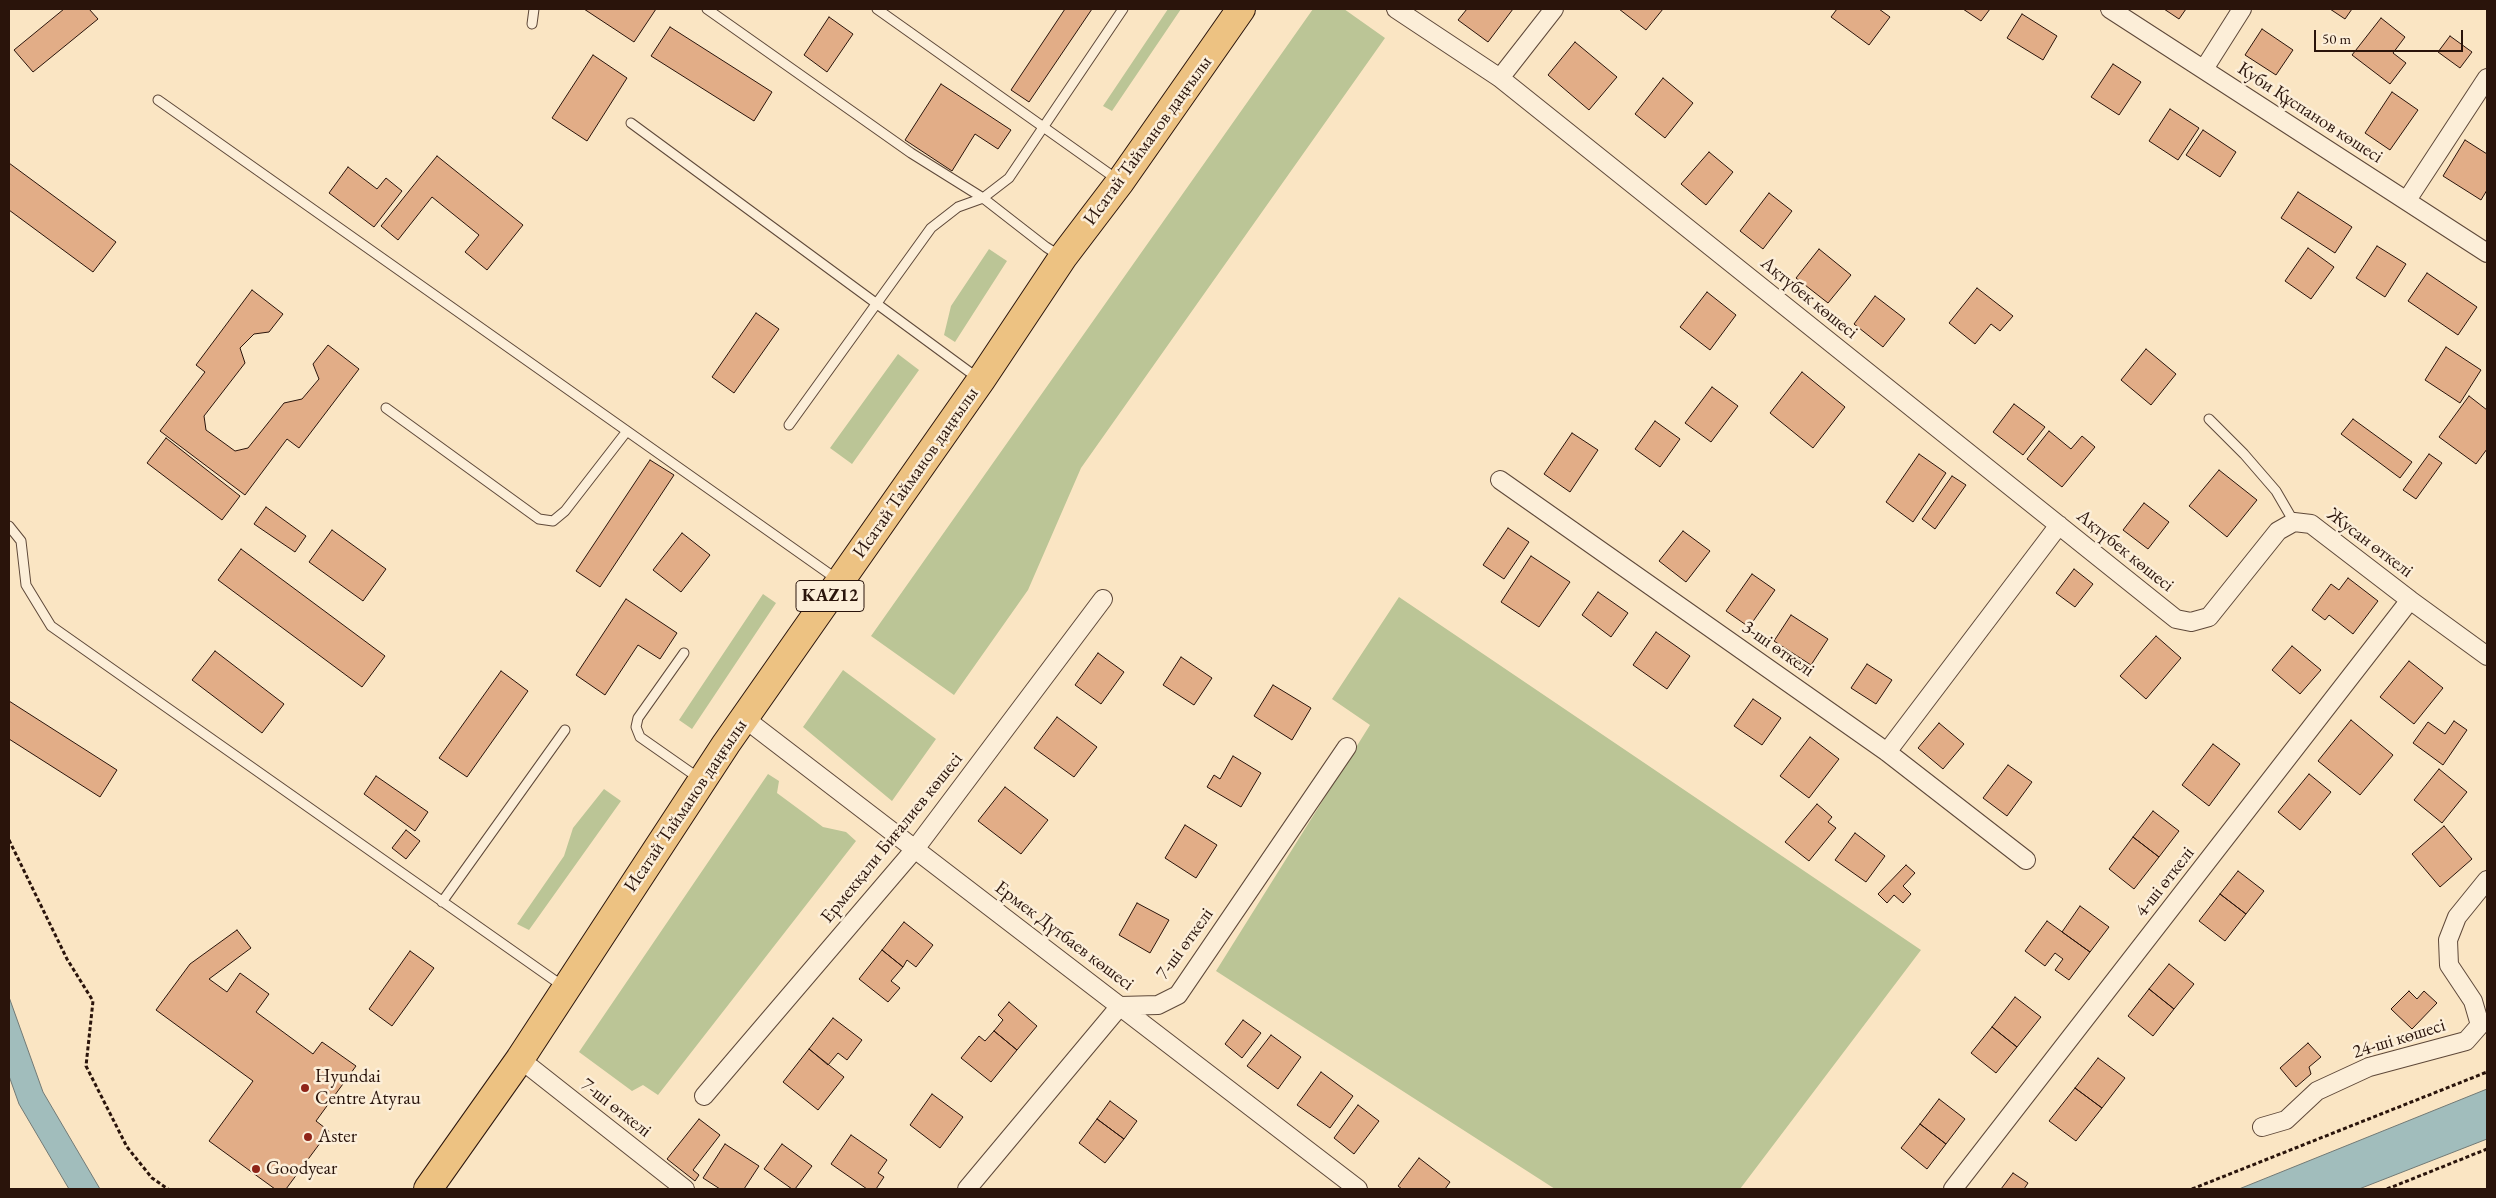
<!DOCTYPE html>
<meta charset="utf-8">
<style>
body{margin:0}
#map{position:relative;width:2496px;height:1198px;overflow:hidden;background:#fae5c3;font-family:"EB Garamond",serif}
canvas{display:block}
.frame{position:absolute;inset:0;border:10px solid #2a140b;pointer-events:none}
.scale{position:absolute;left:2314px;top:30px;width:149px;height:22px;box-sizing:border-box;border:2px solid #2a140b;border-top:0;padding-left:6px;font-size:15px;line-height:18px;white-space:nowrap;color:#2a140b;-webkit-text-stroke:4px #fceed8;paint-order:stroke}
</style>
<div id="map">
<canvas width="2496" height="1198"></canvas>
<div class="frame"></div>
<div class="scale">50 m</div>
</div>
<script>
const g = document.querySelector('canvas').getContext('2d');
g.lineJoin = 'round';
function fillPath(path, color) {
  g.fillStyle = color;
  g.fill(path, 'evenodd');
}
function shape(rows) {
  const path = new Path2D();
  for (const r of rows) {
    path.moveTo(r[0], r[1]);
    for (let i = 2; i < r.length; i += 2) path.lineTo(r[i], r[i + 1]);
  }
  return path;
}
function trace(path, color, width, dash) {
  g.strokeStyle = color;
  g.lineWidth = width;
  g.lineCap = dash ? 'butt' : 'round';
  g.setLineDash(dash || []);
  g.stroke(path);
}
function drawText(font, color, halo, rows, align = 'center') {
  g.font = font + ' "EB Garamond",serif';
  g.lineWidth = 5;
  g.setLineDash([]);
  g.textBaseline = 'middle';
  g.strokeStyle = halo;
  g.fillStyle = color;
  for (const [text, x, y, turn = 0] of rows) {
    g.save();
    g.translate(x, y);
    g.rotate((+turn || 0) * Math.PI / 180);
    g.textAlign = isNaN(turn) ? turn : align;
    if (halo) g.strokeText(text, 0, 0);
    g.fillText(text, 0, 0);
    g.restore();
  }
}
fillPath(shape([
 [1168,9,1181,9,1112,111,1103,106],
 [1313,9,1344,9,1385,38,1081,468,1028,590,954,695,871,636],
 [989,249,1007,261,955,342,944,335,951,306],
 [898,354,919,370,852,464,830,448],
 [763,594,776,603,692,729,679,720],
 [1399,597,1921,950,1740,1189,1555,1189,1216,971,1370,725,1332,699],
 [843,670,936,739,892,801,803,727],
 [768,774,779,781,777,793,823,827,846,832,856,841,658,1095,643,1085,632,1091,579,1052],
 [604,789,621,801,529,930,517,924,564,856,573,828]
]), '#bbc596');
const water = shape([
 [9,997,43,1092,100,1189,69,1189,19,1104,9,1076,9,997],
 [2487,1089,2487,1139,2359,1189,2239,1189,2487,1089]
]);
fillPath(water, '#a1bdbc');
trace(water, '#717975', 1);
const building = shape([
 [64,9,89,9,98,19,33,72,14,50,64,9],
 [584,9,656,9,634,42,584,9],
 [1065,9,1092,9,1029,102,1011,90,1065,9],
 [1467,9,1513,9,1488,42,1458,20,1467,9],
 [1619,9,1663,9,1646,30,1619,9],
 [1837,9,1879,9,1890,17,1869,45,1831,17,1837,9],
 [1963,9,1990,9,1981,21,1963,9],
 [2164,9,2186,9,2179,19,2164,9],
 [2330,9,2352,9,2345,19,2330,9],
 [2022,14,2057,36,2043,60,2007,38,2022,14],
 [829,17,853,34,827,72,804,55,829,17],
 [2381,18,2405,37,2393,53,2406,63,2390,84,2352,55,2381,18],
 [670,27,772,92,754,121,651,56,670,27],
 [2262,29,2293,50,2276,75,2245,55,2262,29],
 [2450,36,2472,52,2460,68,2438,52,2450,36],
 [1575,42,1617,77,1589,110,1548,75,1575,42],
 [593,55,627,78,587,141,552,118,593,55],
 [2113,64,2141,82,2119,115,2091,97,2113,64],
 [1663,78,1693,103,1665,138,1635,114,1663,78],
 [941,84,1011,130,998,149,975,134,952,171,905,140,941,84],
 [2392,92,2418,110,2390,150,2365,133,2392,92],
 [2170,109,2199,128,2178,160,2149,141,2170,109],
 [2203,130,2236,152,2220,177,2186,155,2203,130],
 [2465,140,2487,154,2487,190,2481,200,2443,176,2465,140],
 [1709,152,1733,172,1706,205,1681,184,1709,152],
 [437,156,523,225,487,270,465,252,479,235,432,197,398,240,381,226,437,156],
 [9,163,116,242,93,272,9,210,9,163],
 [348,167,377,189,386,178,402,191,374,227,329,193,348,167],
 [2298,192,2352,227,2335,253,2281,218,2298,192],
 [1769,193,1792,211,1763,249,1740,231,1769,193],
 [2377,246,2406,264,2385,297,2356,278,2377,246],
 [2308,248,2334,267,2311,299,2285,281,2308,248],
 [1819,249,1851,275,1828,303,1796,278,1819,249],
 [2427,273,2477,307,2458,335,2408,301,2427,273],
 [1977,288,2013,316,2000,331,1991,324,1975,344,1949,323,1977,288],
 [252,290,283,314,269,332,254,334,240,348,245,363,204,416,206,430,235,451,248,448,284,403,302,399,319,379,313,364,328,345,359,369,299,448,287,439,245,495,160,431,205,372,196,365,252,290],
 [1707,292,1736,315,1710,350,1680,327,1707,292],
 [1875,296,1905,319,1883,347,1854,324,1875,296],
 [756,313,779,329,734,393,712,377,756,313],
 [2446,347,2481,370,2460,403,2425,380,2446,347],
 [2146,349,2176,374,2151,405,2121,380,2146,349],
 [1802,372,1845,407,1813,448,1770,413,1802,372],
 [1712,387,1738,406,1711,442,1685,423,1712,387],
 [2469,396,2487,410,2487,449,2476,464,2439,437,2469,396],
 [2014,404,2045,427,2023,455,1993,432,2014,404],
 [2353,419,2412,462,2400,478,2341,434,2353,419],
 [1655,421,1680,439,1660,467,1635,449,1655,421],
 [2049,431,2071,449,2082,436,2095,447,2062,487,2027,459,2049,431],
 [1572,433,1598,450,1570,492,1544,474,1572,433],
 [166,438,240,496,222,520,147,463,166,438],
 [1919,454,1946,473,1913,522,1886,502,1919,454],
 [2429,454,2442,463,2416,499,2403,490,2429,454],
 [650,460,674,475,600,587,576,571,650,460],
 [2219,470,2257,500,2227,537,2189,506,2219,470],
 [1952,476,1966,485,1935,529,1922,519,1952,476],
 [2144,503,2169,522,2148,549,2123,530,2144,503],
 [266,507,306,536,295,552,254,524,266,507],
 [1508,528,1529,542,1504,579,1483,565,1508,528],
 [332,530,386,569,363,601,309,562,332,530],
 [1683,531,1710,551,1686,582,1659,561,1683,531],
 [682,533,710,555,681,592,653,570,682,533],
 [241,549,385,656,362,687,218,580,241,549],
 [1531,556,1570,582,1539,627,1501,602,1531,556],
 [2074,569,2093,584,2075,607,2056,593,2074,569],
 [1752,574,1775,590,1749,627,1726,611,1752,574],
 [2348,578,2378,601,2353,634,2329,615,2325,620,2312,610,2331,584,2339,590,2348,578],
 [1598,592,1628,613,1611,637,1582,615,1598,592],
 [626,599,677,633,660,659,638,645,605,695,576,675,626,599],
 [1791,615,1828,639,1811,665,1774,641,1791,615],
 [1656,632,1690,656,1667,689,1633,665,1656,632],
 [2156,636,2181,658,2146,699,2120,676,2156,636],
 [2292,646,2321,670,2300,694,2272,670,2292,646],
 [215,651,284,704,262,733,192,680,215,651],
 [1098,653,1124,672,1101,704,1075,685,1098,653],
 [1181,657,1212,678,1194,705,1163,685,1181,657],
 [2409,661,2443,688,2414,724,2380,697,2409,661],
 [1867,664,1892,680,1876,704,1851,688,1867,664],
 [501,671,528,691,467,777,439,758,501,671],
 [1273,685,1311,708,1292,740,1254,716,1273,685],
 [1753,699,1781,718,1762,745,1734,726,1753,699],
 [9,701,117,770,100,797,9,739,9,701],
 [1057,717,1097,747,1074,777,1034,748,1057,717],
 [2351,720,2393,755,2360,795,2318,761,2351,720],
 [2454,721,2467,730,2443,765,2413,743,2428,722,2445,734,2454,721],
 [1939,723,1964,744,1943,769,1918,748,1939,723],
 [1810,737,1839,759,1809,798,1780,776,1810,737],
 [2213,744,2240,764,2209,806,2182,785,2213,744],
 [1233,756,1261,773,1241,807,1207,787,1214,775,1220,779,1233,756],
 [2008,765,2032,782,2007,816,1983,798,2008,765],
 [2439,769,2467,792,2442,823,2414,800,2439,769],
 [2309,774,2331,792,2300,830,2278,812,2309,774],
 [376,776,428,812,415,831,364,794,376,776],
 [1005,787,1048,820,1021,854,978,821,1005,787],
 [1817,804,1832,817,1828,822,1836,828,1809,861,1785,842,1817,804],
 [2153,811,2179,831,2159,857,2133,837,2153,811],
 [1185,825,1217,845,1196,878,1165,858,1185,825],
 [2444,826,2472,859,2440,887,2412,854,2444,826],
 [406,830,420,841,406,859,392,848,406,830],
 [1855,833,1885,856,1866,882,1835,860,1855,833],
 [2133,837,2159,857,2134,889,2109,869,2133,837],
 [1906,865,1915,873,1903,886,1911,894,1903,903,1894,895,1887,903,1878,894,1906,865],
 [2238,871,2264,891,2246,914,2220,894,2238,871],
 [2220,894,2246,914,2225,941,2199,921,2220,894],
 [1137,903,1169,920,1150,953,1119,935,1137,903],
 [2080,906,2109,927,2090,952,2062,932,2080,906],
 [2047,921,2090,952,2069,980,2055,970,2063,959,2055,953,2045,966,2025,951,2047,921],
 [904,922,933,945,916,967,907,960,903,967,882,950,904,922],
 [237,930,251,948,209,979,227,992,240,973,269,994,256,1012,313,1054,322,1042,356,1066,316,1121,329,1131,286,1189,275,1189,209,1141,253,1081,156,1010,190,964,237,930],
 [882,950,903,967,891,981,900,988,888,1002,859,979,882,950],
 [410,951,434,968,392,1026,369,1009,410,951],
 [2169,964,2194,984,2174,1009,2149,989,2169,964],
 [2149,989,2174,1009,2153,1036,2128,1016,2149,989],
 [2409,991,2417,999,2424,991,2437,1003,2412,1029,2391,1009,2409,991],
 [2015,997,2041,1017,2017,1047,1992,1027,2015,997],
 [1009,1002,1037,1026,1017,1050,994,1031,1003,1020,998,1015,1009,1002],
 [833,1018,862,1040,847,1060,838,1053,828,1065,809,1049,833,1018],
 [1243,1020,1261,1033,1242,1058,1225,1044,1243,1020],
 [1992,1027,2017,1047,1996,1073,1971,1053,1992,1027],
 [994,1031,1017,1050,991,1082,961,1058,979,1036,985,1041,994,1031],
 [1271,1035,1301,1057,1278,1089,1247,1066,1271,1035],
 [2308,1043,2321,1057,2309,1067,2311,1074,2296,1087,2280,1068,2308,1043],
 [809,1049,844,1077,818,1110,783,1082,809,1049],
 [2098,1058,2125,1078,2102,1108,2075,1088,2098,1058],
 [1321,1072,1353,1096,1330,1128,1297,1105,1321,1072],
 [2075,1088,2102,1108,2076,1141,2049,1121,2075,1088],
 [932,1094,963,1117,940,1148,910,1125,932,1094],
 [1939,1099,1965,1119,1946,1144,1920,1124,1939,1099],
 [1110,1101,1137,1121,1124,1139,1097,1119,1110,1101],
 [1358,1105,1379,1121,1354,1154,1334,1138,1358,1105],
 [699,1119,720,1135,693,1170,699,1175,695,1181,667,1159,699,1119],
 [1097,1119,1124,1139,1105,1163,1079,1143,1097,1119],
 [1920,1124,1946,1144,1927,1169,1901,1148,1920,1124],
 [851,1135,887,1160,878,1173,884,1177,876,1189,867,1189,831,1164,851,1135],
 [725,1144,759,1166,744,1189,720,1189,703,1178,725,1144],
 [782,1144,812,1166,795,1189,792,1189,764,1169,782,1144],
 [1419,1158,1450,1182,1445,1189,1402,1189,1398,1186,1419,1158],
 [2013,1173,2028,1183,2024,1189,2001,1189,2013,1173]
]);
fillPath(building, '#e2ad87');
trace(building, '#2a140b', 1);
const lane = shape([
 [707,9,911,153,983,198,1046,247,1060,256],
 [877,9,1118,180],
 [532,24,534,9],
 [158,100,838,580],
 [631,123,979,379],
 [386,408,539,519,553,521,565,511,627,431],
 [2209,419,2244,454,2276,491,2294,522],
 [789,425,931,228,958,207,983,198,1009,178,1123,9],
 [9,526,21,541,26,585,51,626,564,987],
 [684,653,638,718,636,727,640,737,700,779],
 [442,902,565,730]
]);
const street = shape([
 [1396,9,1500,78,2176,619,2191,622,2209,617,2278,531,2294,522,2311,524,2410,600,2487,656],
 [2110,9,2487,253],
 [2204,69,2242,9],
 [1500,78,1554,9],
 [2407,200,2487,78],
 [1500,480,1887,752,2026,860],
 [744,718,1358,1189],
 [1887,752,2059,525],
 [520,1059,685,1189],
 [704,1096,915,849,1103,599],
 [2262,1127,2286,1120,2317,1091,2369,1067,2466,1041,2480,1025,2473,1001,2449,965,2448,940,2457,917,2487,880],
 [967,1189,1120,1006,1158,1005,1178,995,1347,747],
 [1953,1189,2410,600]
]);
const primary = shape([
 [428,1189,520,1059,726,744,981,380,1063,257,1120,182,1241,9]
]);
trace(lane, '#5e4839', 11);
trace(street, '#5e4839', 20);
trace(primary, '#2a140b', 30);
trace(shape([
 [9,840,67,959,93,1001,86,1066,127,1147,152,1178,168,1189],
 [2192,1189,2487,1072],
 [2387,1189,2487,1149]
]), '#2a140b', 3, [4, 2.5]);
trace(lane, '#fceed8', 9);
trace(street, '#fceed8', 18);
trace(primary, '#edc282', 28);
for (const [x, y, r, color] of [
 [305,1088,5,"#8f2418"],
 [308,1137,5,"#8f2418"],
 [256,1169,5,"#8f2418"]
]) {
  const dot = new Path2D();
  dot.arc(x, y, r, 0, 2 * Math.PI);
  g.fillStyle = color;
  g.fill(dot);
  trace(dot, '#fceed8', 2);
}
for (const [x, y, w] of [
 [830,596,68]
]) {
  const box = new Path2D();
  box.roundRect(x - w / 2, y - 15.5, w, 31, 4);
  g.fillStyle = '#fceed8';
  g.fill(box);
  trace(box, '#2a140b', 1);
}
drawText('bold 18px', '#2a140b', null, [
 ["KAZ12",830,596]
]);
drawText('19px', '#2a140b', '#fceed8', [
 ["Куби Құспанов көшесi",2310,113,33],
 ["Исатай Тайманов даңғылы",1148,141,-54],
 ["Ақтүбек көшесi",1809,298,39],
 ["Исатай Тайманов даңғылы",916,473,-55],
 ["Жусан өткелі",2370,543,37],
 ["Ақтүбек көшесi",2125,551,39],
 ["3-шi өткелi",1778,649,35],
 ["Исатай Тайманов даңғылы",686,806,-56],
 ["Ермекқали Биғалиев көшесі",892,838,-51],
 ["4-шi өткелi",2165,882,-52],
 ["Ермек Дүтбаев көшесi",1064,936,37],
 ["7-шi өткелi",1185,944,-54],
 ["24-ші көшесi",2399,1039,-17],
 ["7-шi өткелi",616,1108,38]
]);
drawText('19px', '#2a140b', '#fceed8', [
 ["Hyundai",315,1077],
 ["Centre Atyrau",315,1099],
 ["Aster",318,1137],
 ["Goodyear",266,1169]
], 'left');
</script>
